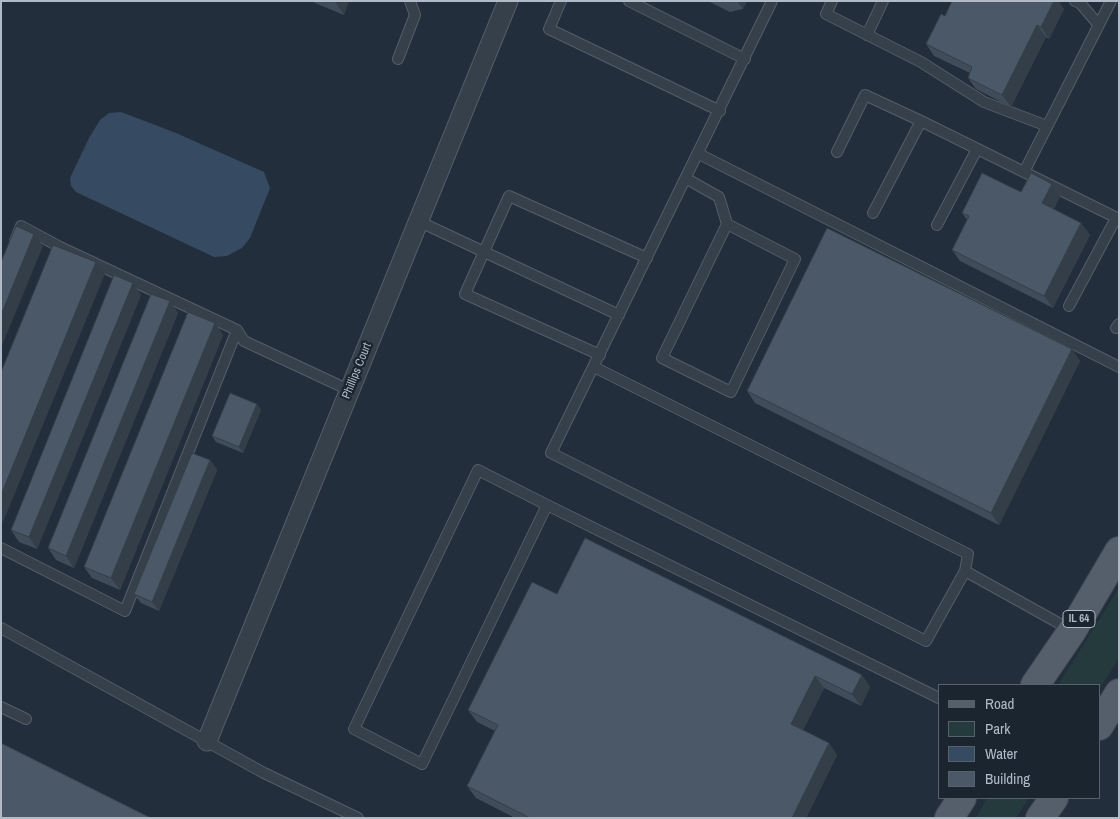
<!DOCTYPE html>
<style>
body{margin:0}
#map{position:relative;width:1120px;height:819px;overflow:hidden;background:#222e3b;font-family:"Archivo Narrow",sans-serif}
canvas{display:block}
.frame{position:absolute;inset:0;border:2px solid #b1bac7;pointer-events:none}
.legend{position:absolute;left:938px;top:684px;width:162px;height:115px;box-sizing:border-box;background:#1b2530;border:1px solid #57616c;margin:0;padding:6px 9px;list-style:none;font-size:15px;color:#b1bac7}
.legend li{display:flex;align-items:center;gap:10px;height:25px}
.legend b{width:25px;border:1px solid #57616c}
</style>
<div id="map">
<canvas width="1120" height="819"></canvas>
<div class="frame"></div>
<ul class="legend">
<li><b style="height:6px;background:#545f6b"></b>Road</li>
<li><b style="height:14px;background:#243a3c"></b>Park</li>
<li><b style="height:14px;background:#364b62"></b>Water</li>
<li><b style="height:14px;background:#4a5867"></b>Building</li>
</ul>
</div>
<script>
const g = document.querySelector('canvas').getContext('2d');
g.lineJoin = 'round';
function fillPath(path, color) {
  g.fillStyle = color;
  g.fill(path, 'evenodd');
}
function shape(rows) {
  const path = new Path2D();
  for (const r of rows) {
    path.moveTo(r[0], r[1]);
    for (let i = 2; i < r.length; i += 2) path.lineTo(r[i], r[i + 1]);
  }
  return path;
}
function trace(path, color, width, dash) {
  g.strokeStyle = color;
  g.lineWidth = width;
  g.lineCap = dash ? 'butt' : 'round';
  g.setLineDash(dash || []);
  g.stroke(path);
}
function drawText(font, color, halo, rows, align = 'center') {
  g.font = font + ' "Archivo Narrow",sans-serif';
  g.lineWidth = 4.5;
  g.setLineDash([]);
  g.textBaseline = 'middle';
  g.strokeStyle = halo;
  g.fillStyle = color;
  for (const [text, x, y, turn = 0] of rows) {
    g.save();
    g.translate(x, y);
    g.rotate((+turn || 0) * Math.PI / 180);
    g.textAlign = isNaN(turn) ? turn : align;
    if (halo) g.strokeText(text, 0, 0);
    g.fillText(text, 0, 0);
    g.restore();
  }
}
fillPath(shape([
 [1119,588,1119,658,1099,690,1099,685,1058,685],
 [987,798,1029,798,1016,818,976,818]
]), '#243a3c');
fillPath(shape([
 [121,112,176,133,264,172,270,188,250,238,242,248,227,256,214,257,76,192,71,186,70,178,89,138,100,120,109,113]
]), '#364b62');
const lane = shape([
 [561,1,549,29,720,111],
 [629,1,745,59],
 [772,1,551,453,926,641,965,571,1071,630],
 [832,1,826,14,921,62,984,102,1047,126],
 [1075,1,1080,3,1098,24],
 [867,35,883,1],
 [398,59,415,15,410,1],
 [837,152,865,95,921,121],
 [699,154,1119,367],
 [1024,172,1111,1],
 [687,179,719,197,727,224,795,259,731,392,662,358,727,224],
 [873,213,921,121,1119,219],
 [418,221,619,315],
 [937,225,977,149],
 [15,241,21,226,60,247,237,330,244,341,349,390],
 [1069,306,1116,218],
 [1116,328,1119,324],
 [600,355,465,294,509,196,647,258],
 [594,367,968,554,965,571],
 [547,505,422,764,354,729,478,470,547,505,939,698],
 [1,548,125,611,237,330],
 [1,628,264,773,358,818],
 [1,707,26,719]
]);
const street = shape([
 [207,741,508,1]
]);
const primary = shape([
 [1035,685,1072,631,1119,551],
 [1099,726,1119,693],
 [949,818,962,798],
 [1040,818,1054,798]
]);
trace(lane, '#545d69', 12);
trace(street, '#545d69', 21);
trace(primary, '#3f4954', 30);
trace(lane, '#36404b', 10);
trace(street, '#36404b', 19);
trace(primary, '#545f6b', 28);
fillPath(shape([
 [310,1,349,1,344,15],
 [708,1,747,1,743,9,730,12],
 [1064,9,1049,39,1046,37,1011,107,976,89,968,78,970,73,934,56,926,44,945,16],
 [1052,184,1060,196,1054,209,1081,223,1090,235,1053,308,960,261,952,250,967,220,962,213,1021,192],
 [141,295,37,549,19,542,11,530],
 [170,301,178,313,74,568,56,560,48,548],
 [215,323,223,335,120,590,92,578,84,567],
 [1080,361,999,525,755,403,747,391],
 [257,404,261,410,243,453,216,442,212,436],
 [210,460,217,470,159,611,141,603,134,594],
 [557,594,862,675,870,687,861,706,824,688,803,730,829,743,837,755,806,818,515,818,476,798,467,786,495,731,477,722,468,710]
]), '#404c59');
fillPath(shape([
 [336,1,349,1,344,15,336,3],
 [737,1,747,1,743,9],
 [1054,1,1059,1,1064,9,1049,39,1041,27],
 [1037,25,1046,37,1011,107,1002,95],
 [1052,184,1060,196,1051,215,1042,203],
 [1081,223,1090,235,1053,308,1044,296],
 [34,234,43,246,1,348,1,315],
 [96,262,105,274,1,527,1,495],
 [133,283,141,295,37,549,29,537],
 [170,301,178,313,74,568,66,556],
 [215,323,223,335,120,590,111,578],
 [1072,349,1080,361,999,525,991,513],
 [257,404,261,410,243,453,239,447],
 [210,460,217,470,159,611,152,602],
 [862,675,870,687,861,706,852,694],
 [815,676,824,688,800,736,791,724],
 [829,743,837,755,806,818,792,818]
]), '#343e48');
const building = shape([
 [952,1,1054,1,1041,27,1037,25,1002,95,968,78,972,67,926,44,941,14,945,16,952,1],
 [982,173,1021,192,1031,173,1052,184,1042,203,1081,223,1044,296,952,250,969,216,962,213,982,173],
 [16,226,34,234,1,315,1,262,16,226],
 [827,228,1072,349,991,513,747,391,827,228],
 [53,245,96,262,1,495,1,372,53,245],
 [114,275,133,283,29,537,11,530,114,275],
 [151,294,170,301,66,556,48,548,151,294],
 [188,312,215,323,111,578,84,567,188,312],
 [230,393,257,404,239,447,212,436,230,393],
 [192,453,210,460,152,602,134,594,192,453],
 [585,538,862,675,852,694,815,676,791,724,829,743,792,818,530,818,467,786,498,725,468,710,532,582,557,594,585,538],
 [1,743,151,818,1,818,1,743]
]);
fillPath(building, '#4a5867');
trace(building, '#343e48', 1);
for (const [x, y, w] of [
 [1079,619,32]
]) {
  const box = new Path2D();
  box.roundRect(x - w / 2, y - 8.5, w, 17, 4);
  g.fillStyle = '#1b2530';
  g.fill(box);
  trace(box, '#b1bac7', 1);
}
drawText('bold 11px', '#b1bac7', null, [
 ["IL 64",1079,619]
]);
drawText('12px', '#b1bac7', '#1b2530', [
 ["Phillips Court",357,371,-68]
]);
</script>
